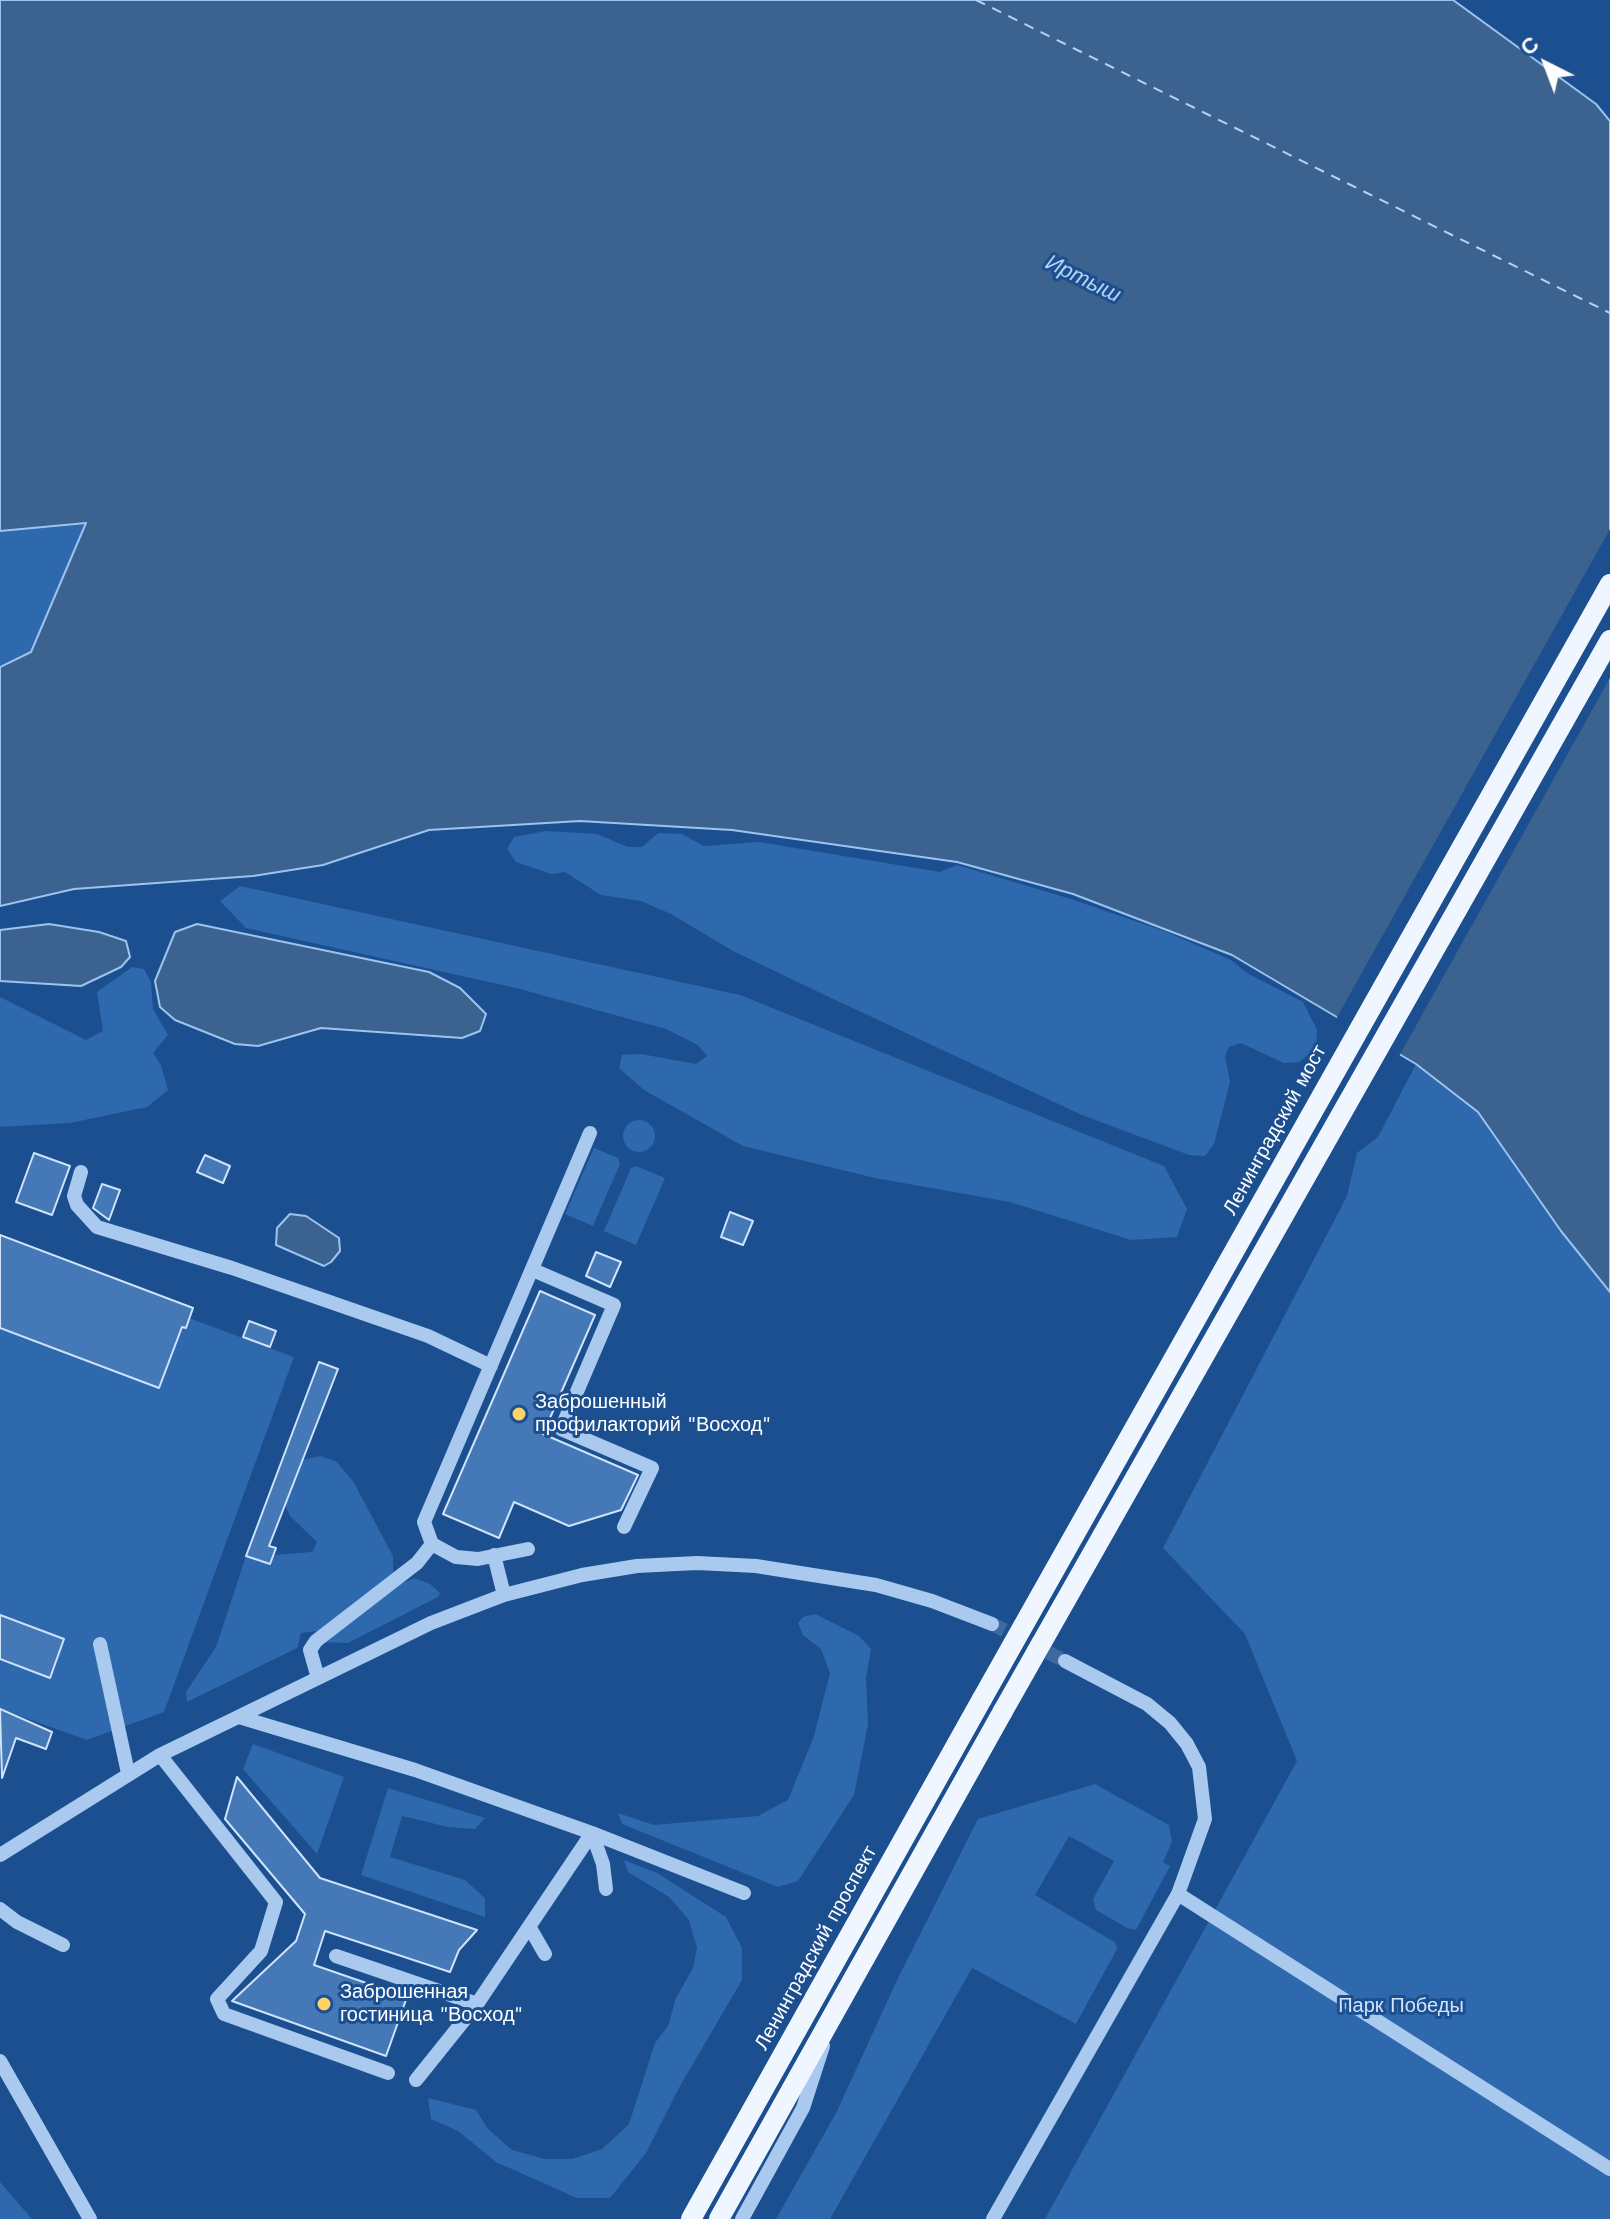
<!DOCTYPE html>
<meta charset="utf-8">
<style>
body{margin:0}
#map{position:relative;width:1610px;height:2219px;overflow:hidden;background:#1b4f8f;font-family:"Work Sans",sans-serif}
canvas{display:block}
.north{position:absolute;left:1506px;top:24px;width:80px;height:80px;-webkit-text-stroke:6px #1b4f8f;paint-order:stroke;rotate:318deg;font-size:22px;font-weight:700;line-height:32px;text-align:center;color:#fff}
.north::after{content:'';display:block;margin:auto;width:28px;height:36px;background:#fff;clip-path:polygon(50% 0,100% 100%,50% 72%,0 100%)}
</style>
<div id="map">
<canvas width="1610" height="2219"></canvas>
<div class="north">С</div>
</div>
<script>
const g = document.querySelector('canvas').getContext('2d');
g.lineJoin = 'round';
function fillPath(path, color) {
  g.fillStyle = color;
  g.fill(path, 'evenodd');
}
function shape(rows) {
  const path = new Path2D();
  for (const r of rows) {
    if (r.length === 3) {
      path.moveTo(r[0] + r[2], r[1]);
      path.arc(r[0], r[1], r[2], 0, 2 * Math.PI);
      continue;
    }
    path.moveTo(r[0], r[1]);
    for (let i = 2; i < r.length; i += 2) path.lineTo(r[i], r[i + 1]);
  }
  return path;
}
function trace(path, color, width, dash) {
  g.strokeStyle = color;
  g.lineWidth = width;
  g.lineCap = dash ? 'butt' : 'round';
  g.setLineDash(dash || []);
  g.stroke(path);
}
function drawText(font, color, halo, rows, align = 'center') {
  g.font = font + ' "Work Sans",sans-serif';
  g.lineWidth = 6;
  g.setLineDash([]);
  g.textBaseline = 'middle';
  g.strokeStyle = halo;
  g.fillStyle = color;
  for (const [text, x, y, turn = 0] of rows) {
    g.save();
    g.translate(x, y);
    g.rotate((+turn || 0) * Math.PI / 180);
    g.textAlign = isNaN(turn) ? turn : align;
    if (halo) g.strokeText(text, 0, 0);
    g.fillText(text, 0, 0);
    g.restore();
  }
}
fillPath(shape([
 [86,522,31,652,0,667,0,531],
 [546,831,597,834,628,847,642,847,658,833,682,834,704,846,759,842,940,872,957,865,1071,899,1164,931,1231,960,1247,973,1303,1002,1317,1030,1316,1048,1299,1062,1284,1063,1241,1043,1229,1047,1225,1056,1230,1082,1214,1144,1205,1156,1189,1155,1082,1115,831,998,733,951,671,914,641,901,601,895,565,872,551,874,516,862,507,849,514,837],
 [240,886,740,995,1164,1166,1187,1209,1177,1237,1131,1240,1010,1202,875,1178,743,1146,644,1090,619,1068,622,1055,641,1054,696,1064,707,1056,698,1045,666,1029,516,988,246,928,220,901],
 [132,967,144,969,151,982,153,1009,168,1035,153,1053,161,1065,168,1090,147,1107,70,1123,0,1127,0,997,86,1040,103,1031,97,992],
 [1416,1064,1478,1112,1561,1231,1610,1292,1610,2219,1045,2219,1297,1761,1245,1634,1163,1548,1347,1196,1357,1153,1378,1137],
 [639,1136,16],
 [594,1148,618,1158,620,1164,593,1226,565,1214],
 [636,1166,665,1178,636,1245,604,1231,631,1168],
 [0,1248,294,1357,164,1712,87,1740,0,1709],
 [320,1456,336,1461,353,1481,393,1556,393,1571,403,1583,414,1578,430,1584,440,1593,438,1597,348,1643,319,1642,316,1631,301,1633,297,1648,187,1702,186,1692,216,1647,246,1556,269,1564,273,1555,312,1552,317,1542,290,1516,285,1505,302,1460],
 [815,1614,859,1636,871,1649,866,1678,868,1724,854,1795,798,1881,778,1887,622,1824,618,1813,654,1825,758,1816,788,1800,814,1736,830,1673,821,1649,803,1635,798,1623,803,1617],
 [253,1744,344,1777,317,1854,243,1769],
 [1095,1784,1169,1825,1172,1842,1163,1862,1170,1866,1136,1930,1127,1928,1096,1910,1093,1899,1114,1861,1069,1836,1035,1895,1116,1943,1117,1949,1076,2024,972,1968,830,2219,776,2219,836,2113,898,1978,978,1819],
 [388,1788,485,1818,475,1829,448,1827,402,1816,390,1857,465,1880,485,1898,485,1917,361,1875],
 [624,1860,657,1873,726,1917,742,1948,742,1980,680,2086,646,2153,610,2198,577,2198,496,2162,458,2131,431,2119,428,2098,476,2110,488,2129,512,2150,545,2159,572,2159,602,2149,629,2124,655,2043,668,2026,676,1998,693,1968,697,1948,689,1920,669,1897,628,1872],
 [0,2182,32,2219,0,2219]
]), '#2e69ad');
const water = shape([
 [0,0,1453,0,1596,104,1610,121,1610,1292,1561,1231,1478,1112,1416,1064,1232,955,1073,894,957,862,732,830,580,821,429,830,323,865,253,876,74,889,0,906,0,667,31,652,86,523,0,531,0,0],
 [49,924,99,932,126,941,130,957,121,967,81,986,0,981,0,930,49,924],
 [197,924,429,972,460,988,486,1014,480,1031,462,1038,321,1028,258,1046,235,1044,175,1020,160,1007,155,981,175,932,197,924],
 [290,1214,306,1216,339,1238,340,1251,331,1262,324,1266,276,1245,277,1228,290,1214]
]);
fillPath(water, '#3c6290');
trace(water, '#9cc4f0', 2);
fillPath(shape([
 [1610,529,1610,678,1398,1058,1336,1019]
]), '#1b4f8f');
trace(shape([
 [976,0,1610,313]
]), '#b5d3f5', 2, [10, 8]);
const building = shape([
 [34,1153,70,1166,52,1215,16,1202,34,1153],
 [205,1155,230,1166,223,1183,197,1172,205,1155],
 [102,1184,120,1190,109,1220,93,1208,102,1184],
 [730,1212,753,1221,743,1245,721,1237,730,1212],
 [0,1235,193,1308,186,1328,182,1327,159,1388,0,1328,0,1235],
 [596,1252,621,1262,610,1287,586,1276,596,1252],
 [540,1291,595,1315,543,1434,638,1475,621,1510,569,1526,514,1502,499,1538,443,1514,540,1291],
 [249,1321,276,1331,270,1347,243,1337,249,1321],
 [319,1362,338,1369,269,1546,276,1548,270,1564,246,1556,319,1362],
 [0,1615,64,1639,50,1678,0,1659,0,1615],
 [0,1709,52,1732,46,1749,16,1738,2,1778,0,1709],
 [237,1777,320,1878,477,1930,459,1950,450,1972,325,1931,314,1965,407,1997,386,2056,232,2001,296,1941,305,1914,225,1819,237,1777]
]);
fillPath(building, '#4478b7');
trace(building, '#cfe3fa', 2);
trace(shape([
 [992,1624,1065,1661]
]), '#3d69a0', 14, [14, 7]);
trace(shape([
 [81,1172,74,1196,77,1205,97,1227,232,1268,428,1336,491,1366],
 [533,1270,614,1305,561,1429,652,1468,624,1527],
 [528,1549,478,1559,456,1557,432,1544,424,1522,590,1133],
 [494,1555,504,1595],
 [100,1644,128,1773],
 [318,1678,310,1650,316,1641,417,1563,432,1544],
 [239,1717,415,1770,592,1833,744,1893],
 [160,1755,276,1902,261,1951,217,1999,224,2014,388,2073],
 [592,1833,603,1864,606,1889],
 [0,1855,160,1755,431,1623,504,1595,582,1575,637,1566,697,1563,756,1566,876,1585,932,1601,992,1624],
 [1178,1894,1610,2169],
 [0,1909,17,1922,63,1945],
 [530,1928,545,1954],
 [336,1956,477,2004],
 [0,2061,90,2219],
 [416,2080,477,2004,592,1833],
 [742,2219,803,2108,823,2046],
 [993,2219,1178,1894,1205,1819,1199,1767,1187,1744,1170,1723,1147,1704,1065,1661]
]), '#a9c9ee', 14);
trace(shape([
 [691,2219,982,1699],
 [719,2219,1003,1711]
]), '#f0f6ff', 20);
trace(shape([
 [982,1699,1610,584],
 [1003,1711,1610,640]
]), '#f0f6ff', 20);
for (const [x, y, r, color] of [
 [519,1414,8,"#ffd166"],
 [324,2004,8,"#ffd166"]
]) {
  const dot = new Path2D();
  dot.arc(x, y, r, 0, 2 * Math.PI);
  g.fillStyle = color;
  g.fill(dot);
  trace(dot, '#1b4f8f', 3);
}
drawText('20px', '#fff', '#1b4f8f', [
 ["Ленинградский мост",1275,1130,-61],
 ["Ленинградский проспект",816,1948,-61]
]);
drawText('20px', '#fff', '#1b4f8f', [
 ["Заброшенный",535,1402],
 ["профилакторий \"Восход\"",535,1425],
 ["Заброшенная",340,1992],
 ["гостиница \"Восход\"",340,2015]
], 'left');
drawText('20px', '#cfe3fa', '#1b4f8f', [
 ["Парк Победы",1401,2006]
]);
drawText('italic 22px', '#b5d3f5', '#1b4f8f', [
 ["Иртыш",1083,279,26]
]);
</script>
